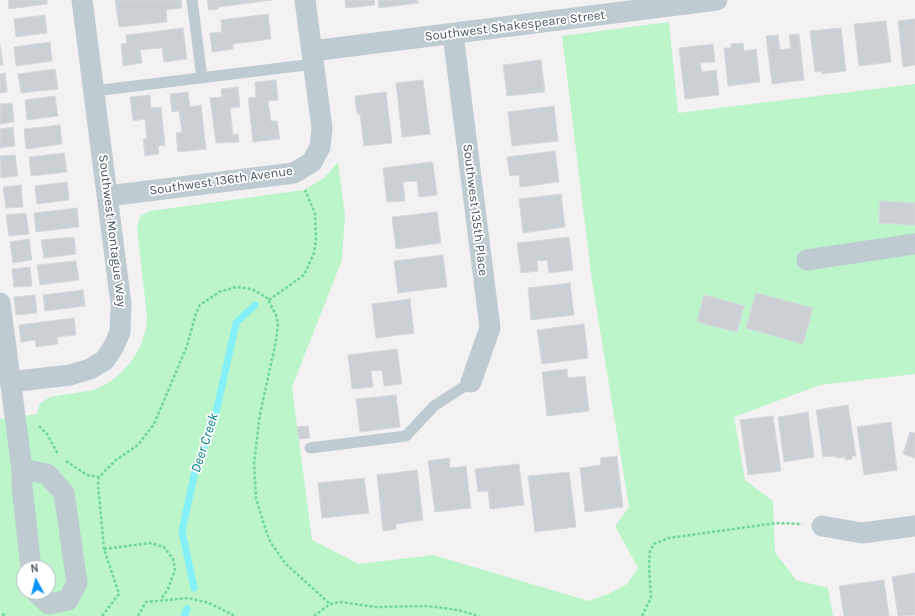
<!DOCTYPE html>
<style>
body{margin:0}
#map{position:relative;width:915px;height:616px;overflow:hidden;background:#f4f1f2;font-family:Karla,sans-serif}
canvas{display:block}
.north{position:absolute;left:16px;top:560px;width:40px;height:40px;box-sizing:border-box;background:#fff;border:1px solid #b5bdc0;border-radius:50%;rotate:353deg;font-size:11px;font-weight:700;line-height:16px;text-align:center;color:#475962}
.north::after{content:'';display:block;margin:auto;width:14px;height:18px;background:#0495fb;clip-path:polygon(50% 0,100% 100%,50% 72%,0 100%)}
</style>
<div id="map">
<canvas width="915" height="616"></canvas>
<div class="north">N</div>
</div>
<script>
const g = document.querySelector('canvas').getContext('2d');
g.lineJoin = 'round';
function fillPath(path, color) {
  g.fillStyle = color;
  g.fill(path, 'evenodd');
}
function shape(rows) {
  const path = new Path2D();
  for (const r of rows) {
    path.moveTo(r[0], r[1]);
    for (let i = 2; i < r.length; i += 2) path.lineTo(r[i], r[i + 1]);
  }
  return path;
}
function trace(path, color, width, dash) {
  g.strokeStyle = color;
  g.lineWidth = width;
  g.lineCap = dash ? 'butt' : 'round';
  g.setLineDash(dash || []);
  g.stroke(path);
}
function drawText(font, color, halo, rows, align = 'center') {
  g.font = font + ' Karla,sans-serif';
  g.lineWidth = 3.5;
  g.setLineDash([]);
  g.textBaseline = 'middle';
  g.strokeStyle = halo;
  g.fillStyle = color;
  for (const [text, x, y, turn = 0] of rows) {
    g.save();
    g.translate(x, y);
    g.rotate((+turn || 0) * Math.PI / 180);
    g.textAlign = isNaN(turn) ? turn : align;
    if (halo) g.strokeText(text, 0, 0);
    g.fillText(text, 0, 0);
    g.restore();
  }
}
fillPath(shape([
 [669,22,678,113,915,84,915,374,820,385,734,417,745,480,773,501,775,552,796,580,828,588,833,616,0,616,0,419,37,414,40,403,50,397,94,390,110,382,122,372,133,359,141,345,146,329,147,316,137,229,140,216,150,211,304,190,324,178,338,162,345,216,342,260,292,387,312,540,359,564,433,555,589,601,608,594,627,584,638,568,615,526,629,507,592,281,562,36],
 [24,568,48,568,48,592,24,592]
]), '#bcf5ca');
trace(shape([
 [194,588,182,531,195,471,215,417,236,323,255,305],
 [184,616,187,609]
]), '#85f0f7', 7);
const building = shape([
 [8,0,47,0,47,4,9,9,8,0],
 [115,0,181,0,182,8,166,10,167,22,119,27,115,0],
 [207,0,272,0,218,7,218,9,209,10,207,0],
 [345,0,374,0,375,5,346,8,345,0],
 [378,0,418,0,418,3,379,8,378,0],
 [268,14,271,39,233,44,233,49,212,52,210,33,222,32,221,20,268,14],
 [45,15,47,33,16,37,14,19,45,15],
 [915,19,915,65,903,67,898,21,915,19],
 [886,21,891,62,859,66,854,24,886,21],
 [183,28,187,59,164,62,162,48,140,50,142,63,123,66,121,44,127,43,126,35,183,28],
 [841,28,846,71,822,74,821,71,815,72,810,31,841,28],
 [799,34,804,80,772,84,766,36,778,35,780,50,791,48,789,35,799,34],
 [50,42,52,61,16,66,14,47,50,42],
 [743,43,744,51,756,49,760,82,728,86,724,48,731,48,731,44,743,43],
 [713,44,715,62,700,63,702,72,716,70,719,95,685,99,679,48,713,44],
 [0,45,3,65,0,65,0,45],
 [541,60,545,92,507,96,503,65,541,60],
 [55,69,58,89,21,93,18,74,55,69],
 [5,73,7,92,0,93,0,74,5,73],
 [276,80,278,100,268,101,271,121,277,121,280,139,253,142,248,98,256,97,255,82,276,80],
 [423,80,430,134,402,137,396,83,423,80],
 [238,87,240,107,230,108,233,135,238,134,239,142,216,143,210,98,222,97,221,89,238,87],
 [188,92,190,107,201,105,206,149,178,152,176,133,182,132,179,111,172,112,170,94,188,92],
 [386,92,392,143,364,146,360,114,357,114,355,96,386,92],
 [150,95,151,108,161,107,165,145,158,146,159,154,145,156,143,139,147,139,145,119,133,121,130,97,150,95],
 [55,96,58,116,27,120,25,100,55,96],
 [12,103,14,122,0,124,0,104,12,103],
 [554,106,558,141,512,146,508,112,554,106],
 [60,125,62,144,26,149,24,129,60,125],
 [13,127,15,146,0,148,0,129,13,127],
 [555,151,559,182,520,187,519,175,510,176,507,157,555,151],
 [64,153,67,172,31,176,29,157,64,153],
 [15,155,18,176,1,178,0,156,15,155],
 [431,162,433,163,437,195,419,197,417,181,403,182,405,201,387,202,383,168,431,162],
 [67,182,69,200,37,204,35,186,67,182],
 [21,185,23,207,6,208,3,187,21,185],
 [561,194,565,227,523,233,519,199,561,194],
 [880,201,915,203,915,225,879,223,880,201],
 [77,208,79,227,36,232,34,213,77,208],
 [437,212,441,243,396,249,392,217,437,212],
 [26,213,29,234,9,236,6,215,26,213],
 [74,237,76,254,44,258,41,240,74,237],
 [569,237,573,270,549,273,547,260,537,261,538,271,521,273,517,243,569,237],
 [29,239,32,260,13,263,10,242,29,239],
 [443,255,447,287,398,293,394,261,443,255],
 [76,261,79,280,40,285,37,265,76,261],
 [30,267,32,286,14,287,12,269,30,267],
 [570,283,574,315,531,320,528,288,570,283],
 [83,290,85,306,45,311,43,295,83,290],
 [756,293,813,308,803,344,746,328,756,293],
 [35,295,37,313,16,315,14,297,35,295],
 [704,295,744,306,737,332,697,322,704,295],
 [410,299,414,333,376,338,372,304,410,299],
 [74,318,76,335,57,337,58,344,36,347,35,340,21,342,19,325,74,318],
 [584,324,588,358,542,364,537,330,584,324],
 [397,349,402,384,384,386,382,370,371,371,373,387,352,389,348,355,397,349],
 [567,369,568,378,585,376,589,411,547,416,542,372,567,369],
 [396,395,400,427,360,432,356,399,396,395],
 [848,405,856,456,852,456,852,459,845,460,845,457,836,458,836,456,823,457,816,410,848,405],
 [808,412,814,457,784,462,778,417,808,412],
 [773,416,781,471,748,475,740,420,773,416],
 [891,422,897,470,864,475,857,427,891,422],
 [308,426,310,438,299,439,297,427,308,426],
 [910,432,915,433,915,458,903,454,910,432],
 [617,456,623,507,585,512,580,468,601,465,600,458,617,456],
 [449,458,450,468,466,466,471,508,435,512,428,461,449,458],
 [519,464,524,505,490,509,488,491,478,492,475,469,519,464],
 [417,470,423,520,396,524,396,529,383,531,377,475,417,470],
 [569,472,576,527,535,532,528,476,569,472],
 [364,478,369,513,322,518,318,483,364,478],
 [915,573,915,615,898,616,892,577,915,573],
 [884,580,889,616,844,616,839,586,884,580]
]);
fillPath(building, '#cbd0d4');
trace(building, '#d5d9dd', 1);
trace(shape([
 [269,300,304,275,314,253,316,240,315,213,305,190],
 [39,426,47,434,58,454],
 [66,461,87,475,99,477],
 [104,549,150,543,164,547,173,559,175,570,168,589,161,599],
 [3,616,4,612],
 [102,616,119,594,104,549,98,485,99,477,116,460,138,445,154,424,187,346,196,313,200,305,219,292,236,287,252,289,267,298,276,315,278,323,276,341,260,414,254,463,256,498,266,531,271,543,286,564,330,604],
 [138,616,146,602,188,598,209,603,235,616],
 [314,616,330,604,341,602,376,607,428,606,458,610,479,616],
 [642,616,651,598,649,567,650,551,654,544,669,538,776,523,802,524]
]), '#70d795', 2.5, [3, 2]);
trace(shape([
 [192,0,202,78],
 [94,91,314,64],
 [310,448,406,436,434,406,471,382]
]), '#beccd2', 11);
trace(shape([
 [453,34,490,328,471,382],
 [312,51,717,0],
 [107,196,294,173,312,162,320,147,322,128,305,0],
 [807,260,915,244],
 [0,303,22,469,22,486,31,568],
 [10,382,70,375,90,369,105,360,114,346,120,332,121,304,82,0],
 [22,469,47,474,64,493,77,583,68,600,49,604,36,592],
 [822,526,862,533,915,526]
]), '#beccd2', 21);
drawText('13px', '#475962', '#fff', [
 ["Southwest Shakespeare Street",515,26,-7],
 ["Southwest 136th Avenue",221,181,-8],
 ["Southwest 135th Place",475,210,83],
 ["Southwest Montague Way",112,231,83]
]);
drawText('italic 14px', '#058088', '#fff', [
 ["Deer Creek",205,443,-72]
]);
</script>
